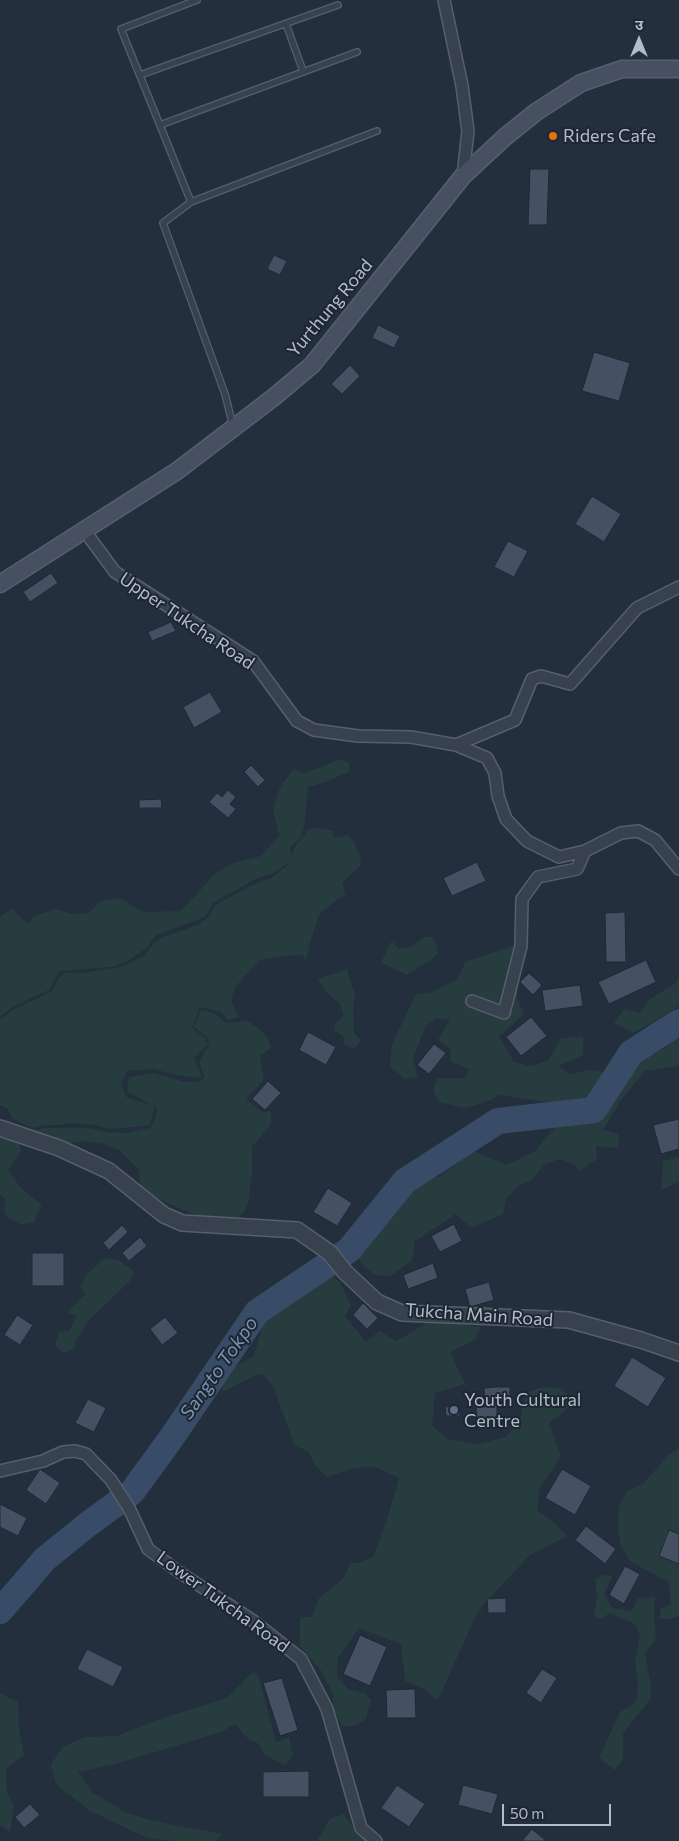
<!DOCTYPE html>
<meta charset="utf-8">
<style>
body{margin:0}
#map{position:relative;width:679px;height:1841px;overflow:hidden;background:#242f3e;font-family:Commissioner,"Noto Sans Devanagari",sans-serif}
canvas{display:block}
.north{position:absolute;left:614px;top:15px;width:50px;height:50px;-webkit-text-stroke:4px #1d2633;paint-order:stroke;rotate:0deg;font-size:14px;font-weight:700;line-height:20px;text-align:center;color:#b4bcc9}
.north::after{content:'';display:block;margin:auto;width:18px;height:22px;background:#b4bcc9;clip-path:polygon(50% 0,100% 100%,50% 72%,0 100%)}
.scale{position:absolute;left:502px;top:1804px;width:109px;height:22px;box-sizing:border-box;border:2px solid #b4bcc9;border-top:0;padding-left:6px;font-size:15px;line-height:18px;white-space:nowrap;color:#b4bcc9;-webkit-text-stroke:4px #1d2633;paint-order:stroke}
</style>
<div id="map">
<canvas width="679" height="1841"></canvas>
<div class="north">उ</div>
<div class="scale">50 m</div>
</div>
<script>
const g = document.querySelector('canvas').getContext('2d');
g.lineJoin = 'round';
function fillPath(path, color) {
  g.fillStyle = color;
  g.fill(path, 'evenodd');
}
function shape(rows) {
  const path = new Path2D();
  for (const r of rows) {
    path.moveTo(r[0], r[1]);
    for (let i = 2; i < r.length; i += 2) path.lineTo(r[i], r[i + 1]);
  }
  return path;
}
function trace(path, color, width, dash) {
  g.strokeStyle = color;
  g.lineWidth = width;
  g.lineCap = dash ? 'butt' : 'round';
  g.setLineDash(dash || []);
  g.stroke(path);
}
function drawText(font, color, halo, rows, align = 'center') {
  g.font = font + ' Commissioner,sans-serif';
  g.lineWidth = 4;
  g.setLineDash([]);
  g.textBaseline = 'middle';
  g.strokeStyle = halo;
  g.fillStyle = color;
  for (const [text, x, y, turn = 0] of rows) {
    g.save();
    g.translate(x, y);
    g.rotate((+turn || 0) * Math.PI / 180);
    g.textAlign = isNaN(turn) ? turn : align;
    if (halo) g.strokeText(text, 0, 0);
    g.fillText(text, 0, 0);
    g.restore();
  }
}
fillPath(shape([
 [341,759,349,763,349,772,326,782,308,787,304,827,301,838,290,848,291,857,295,847,309,829,316,828,333,831,334,838,348,835,355,844,360,855,361,865,342,883,346,897,339,898,319,915,310,942,306,961,302,955,284,956,260,960,235,987,231,1002,239,1017,227,1020,222,1012,200,1007,192,1028,205,1038,208,1044,194,1058,202,1076,197,1078,172,1074,154,1069,127,1071,121,1084,126,1097,153,1106,127,1091,129,1077,154,1073,184,1082,199,1082,204,1078,199,1061,209,1045,207,1037,194,1027,200,1012,203,1010,214,1013,226,1023,248,1021,260,1030,268,1038,271,1048,260,1056,264,1079,246,1099,264,1113,269,1111,271,1112,271,1120,270,1126,252,1147,252,1172,249,1198,245,1211,238,1218,199,1216,181,1209,157,1198,141,1185,139,1179,140,1171,119,1150,103,1144,85,1141,63,1144,37,1136,36,1131,44,1128,88,1128,107,1132,127,1133,150,1128,155,1120,157,1108,155,1106,150,1125,133,1127,110,1129,94,1125,70,1123,61,1125,46,1125,32,1128,12,1118,8,1109,0,1105,0,1020,13,1010,52,991,60,976,64,973,82,973,120,967,144,956,154,943,163,937,200,924,210,915,216,905,250,886,271,878,287,866,289,862,274,873,255,879,213,903,205,917,155,936,148,947,128,961,111,967,60,971,49,990,12,1007,0,1017,0,917,12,909,28,924,35,916,55,909,72,914,89,913,100,901,120,898,143,912,180,911,198,893,212,876,230,864,261,856,279,836,273,809,280,787,294,768,303,774],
 [425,937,431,937,436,943,438,953,432,959,407,975,381,962,391,942,393,942,399,949,410,947],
 [515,945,519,958,517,998,524,1014,499,1037,514,1062,530,1066,548,1061,561,1038,583,1037,583,1055,558,1066,569,1074,590,1070,624,1075,639,1060,665,1048,679,1034,679,1066,645,1071,620,1101,603,1130,619,1134,618,1148,596,1146,597,1159,579,1171,574,1164,559,1159,544,1165,533,1179,519,1185,506,1199,503,1214,471,1228,456,1214,415,1241,412,1260,391,1276,374,1275,359,1261,359,1246,389,1210,419,1181,441,1176,473,1151,507,1165,535,1151,557,1125,551,1108,545,1102,499,1095,491,1100,466,1108,439,1102,433,1091,437,1078,465,1078,469,1069,450,1061,451,1049,438,1040,450,1020,436,1018,425,1027,413,1059,418,1077,405,1079,390,1066,392,1044,416,994,432,992,458,979,465,962],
 [347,969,355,995,353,1010,354,1032,361,1041,354,1049,344,1044,343,1036,334,1030,335,1023,344,1016,340,1004,327,993,318,979],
 [679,976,679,1006,634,1033,614,1023,624,1009,640,1013,650,999,676,983],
 [0,1133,18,1139,21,1151,8,1170,21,1188,42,1205,34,1222,21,1225,6,1216,4,1209,6,1199,0,1195],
 [679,1157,679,1182,661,1190,663,1161],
 [105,1258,120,1261,134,1271,130,1281,89,1320,75,1342,73,1350,63,1353,55,1345,59,1333,69,1331,77,1316,67,1312,86,1294,80,1287,85,1276],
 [323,1272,339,1281,351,1305,345,1316,366,1342,379,1331,397,1341,428,1322,481,1327,475,1340,450,1352,465,1384,435,1393,432,1426,448,1439,478,1444,506,1437,520,1420,526,1393,543,1387,561,1388,576,1402,549,1423,561,1457,540,1487,537,1510,556,1524,567,1536,530,1555,483,1605,474,1620,442,1691,436,1700,423,1688,405,1681,401,1644,359,1628,337,1659,337,1677,348,1689,365,1693,371,1700,366,1719,355,1726,342,1726,335,1712,332,1692,322,1672,300,1646,300,1621,301,1617,312,1617,319,1598,343,1579,351,1563,358,1563,374,1556,388,1516,399,1478,373,1466,354,1468,327,1477,314,1464,308,1451,295,1446,273,1386,263,1374,254,1376,223,1392,222,1381,225,1372,254,1356,264,1320,275,1312,293,1304,312,1290],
 [679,1449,679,1616,669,1619,659,1619,661,1608,670,1605,670,1592,668,1582,630,1561,621,1547,618,1527,619,1505,627,1491,644,1483,669,1454],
 [602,1575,612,1576,604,1595,613,1608,632,1611,638,1598,655,1597,654,1615,656,1639,645,1653,651,1686,650,1700,623,1733,623,1759,615,1770,599,1758,620,1712,636,1702,638,1686,635,1663,640,1635,635,1624,610,1613,600,1619,594,1616,597,1595,595,1579],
 [254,1671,259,1677,276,1742,289,1737,293,1755,286,1765,266,1756,258,1743,249,1740,235,1724,221,1732,162,1750,115,1764,78,1772,92,1792,125,1812,153,1821,222,1834,216,1841,175,1841,147,1838,90,1811,56,1784,51,1764,63,1747,84,1737,117,1736,154,1721,227,1698],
 [0,1693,18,1702,19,1728,24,1755,6,1769,7,1792,14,1806,10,1832,0,1825],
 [343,1814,356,1832,368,1841,317,1841,330,1819]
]), '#263c3f');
trace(shape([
 [0,1611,45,1559,87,1525,132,1492,170,1440,257,1312,349,1250,405,1181,498,1121,594,1110,631,1053,679,1022]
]), '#394c67', 26);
const building = shape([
 [530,169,549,169,547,225,528,225,530,169],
 [274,255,287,261,280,275,267,269,274,255],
 [378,325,400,336,394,348,372,338,378,325],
 [594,352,630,363,619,401,582,391,594,352],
 [350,365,360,376,342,394,331,384,350,365],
 [592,496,621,514,604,542,575,524,592,496],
 [508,541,528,551,514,577,494,567,508,541],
 [51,573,58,583,30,602,23,592,51,573],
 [171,622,176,631,152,641,148,632,171,622],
 [210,692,222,712,194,728,183,707,210,692],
 [251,765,265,780,258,787,244,772,251,765],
 [228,790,236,797,230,804,236,809,228,818,209,802,217,793,222,797,228,790],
 [161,799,162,808,139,808,139,800,161,799],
 [477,862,486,881,452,896,443,878,477,862],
 [625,912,626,962,606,962,605,913,625,912],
 [646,960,656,982,609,1004,598,982,646,960],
 [529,973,542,985,533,995,520,982,529,973],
 [580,985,583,1006,545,1011,542,990,580,985],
 [531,1017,547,1036,521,1056,506,1037,531,1017],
 [308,1032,336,1047,326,1065,299,1050,308,1032],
 [434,1044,446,1053,429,1074,417,1065,434,1044],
 [268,1081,281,1093,265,1110,252,1099,268,1081],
 [679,1119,679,1149,661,1154,653,1125,679,1119],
 [328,1188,352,1203,337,1226,313,1212,328,1188],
 [454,1224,462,1241,440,1252,431,1236,454,1224],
 [122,1225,128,1232,109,1250,103,1243,122,1225],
 [140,1237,147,1246,129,1261,122,1253,140,1237],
 [32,1253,64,1253,64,1286,32,1286,32,1253],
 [433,1263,438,1278,408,1289,403,1275,433,1263],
 [489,1282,494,1300,470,1307,465,1289,489,1282],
 [363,1303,378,1318,367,1329,353,1315,363,1303],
 [17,1315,33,1325,20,1345,4,1335,17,1315],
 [165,1317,178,1333,162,1345,150,1329,165,1317],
 [632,1357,666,1378,648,1407,614,1386,632,1357],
 [496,1387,510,1387,510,1398,497,1398,497,1424,477,1424,476,1407,485,1407,484,1388,496,1387],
 [88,1399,106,1408,94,1432,75,1423,88,1399],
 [460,1406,460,1416,446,1416,445,1407,460,1406],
 [40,1469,60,1483,46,1504,26,1490,40,1469],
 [562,1469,591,1486,575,1515,545,1498,562,1469],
 [0,1504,27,1518,18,1536,0,1527,0,1504],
 [586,1526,616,1549,605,1564,575,1540,586,1526],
 [669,1530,679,1534,679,1564,659,1556,669,1530],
 [625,1566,640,1574,624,1604,609,1595,625,1566],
 [506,1598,506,1613,488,1613,487,1599,506,1598],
 [360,1635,387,1647,370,1686,343,1674,360,1635],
 [87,1649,123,1667,113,1687,77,1669,87,1649],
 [542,1669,557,1678,541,1703,526,1693,542,1669],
 [282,1678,298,1730,280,1736,263,1683,282,1678],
 [415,1689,416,1718,387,1718,386,1690,415,1689],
 [309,1771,309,1797,263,1797,263,1772,309,1771],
 [397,1785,425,1804,409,1827,381,1808,397,1785],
 [463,1785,498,1794,492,1814,458,1805,463,1785],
 [30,1804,40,1815,24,1828,15,1817,30,1804],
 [532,1829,545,1840,545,1841,522,1841,532,1829]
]);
fillPath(building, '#455162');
trace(building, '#1f2835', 1);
const service = shape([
 [286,24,303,71],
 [140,75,338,5],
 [160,125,357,52],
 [191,202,121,29,197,0],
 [233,426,225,394,163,223,191,202,377,131]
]);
const minor = shape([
 [444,0,462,86,468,131,463,176],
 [84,530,115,572,253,661,297,721,314,730,358,736,411,737,456,745,487,758,495,773,498,796,506,819,527,841,559,857,585,851,621,833,638,831,655,840,679,869],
 [456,745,515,720,532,679,541,676,570,684,637,608,679,587],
 [472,1001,504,1013,521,946,522,899,538,877,577,869,585,851],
 [0,1471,43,1461,63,1452,75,1451,86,1454,111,1480,129,1508,148,1549,179,1572,252,1620,301,1659,327,1709,361,1828,376,1841]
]);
const tertiary = shape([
 [0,1128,59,1148,109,1171,164,1215,182,1223,297,1230,330,1253,345,1272,377,1302,402,1313,569,1320,641,1340,679,1353]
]);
const secondary = shape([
 [0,584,177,471,274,397,312,365,463,176,505,137,536,112,581,83,622,69,679,69]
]);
trace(service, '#565f6c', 8);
trace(minor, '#565f6c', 14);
trace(tertiary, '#565f6c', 18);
trace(secondary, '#565f6c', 19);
trace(service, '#38414e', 5.5);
trace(minor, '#38414e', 11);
trace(tertiary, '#38414e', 15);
trace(secondary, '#465061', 16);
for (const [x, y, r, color] of [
 [553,136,5,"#e8710a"],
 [454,1410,5,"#5c6f8a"]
]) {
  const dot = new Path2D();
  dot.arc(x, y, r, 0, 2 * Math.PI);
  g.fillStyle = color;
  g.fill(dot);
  trace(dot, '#1d2633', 2);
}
drawText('18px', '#b4bcc9', '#1d2633', [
 ["Riders Cafe",563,136],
 ["Youth Cultural",464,1400],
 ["Centre",464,1421]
], 'left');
drawText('18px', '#b4bcc9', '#1d2633', [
 ["Yurthung Road",330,308,-50],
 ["Upper Tukcha Road",187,621,34],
 ["Tukcha Main Road",479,1315,4],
 ["Lower Tukcha Road",223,1602,36]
]);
drawText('italic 19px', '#7c92b1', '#1d2633', [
 ["Sangto Tokpo",219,1368,-55]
]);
</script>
